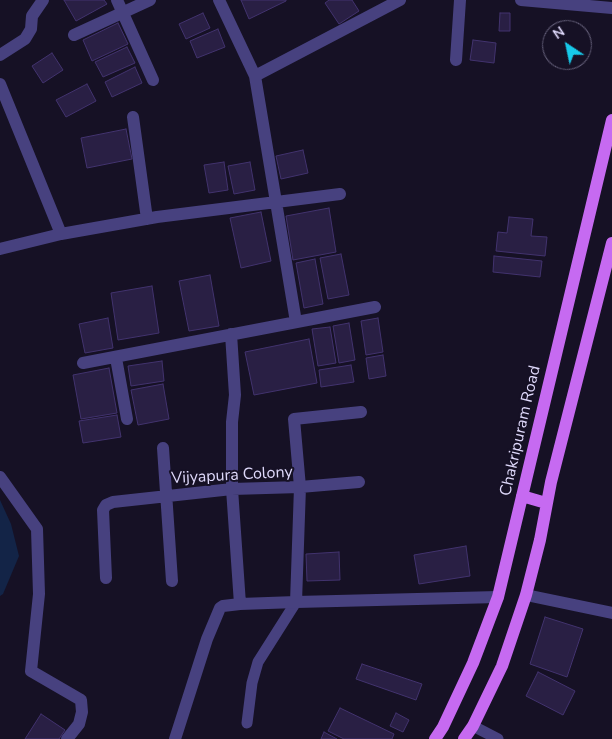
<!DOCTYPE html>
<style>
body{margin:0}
#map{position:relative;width:612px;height:739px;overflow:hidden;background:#161125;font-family:"Nunito Sans",sans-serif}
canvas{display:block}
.north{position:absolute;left:542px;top:20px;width:50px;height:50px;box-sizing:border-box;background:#161125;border:1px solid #66617b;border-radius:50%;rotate:326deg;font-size:14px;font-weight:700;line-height:20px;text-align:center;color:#dfd9fb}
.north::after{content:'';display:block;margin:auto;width:18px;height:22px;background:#17c9e9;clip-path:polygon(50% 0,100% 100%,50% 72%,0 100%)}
</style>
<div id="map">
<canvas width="612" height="739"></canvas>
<div class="north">N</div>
</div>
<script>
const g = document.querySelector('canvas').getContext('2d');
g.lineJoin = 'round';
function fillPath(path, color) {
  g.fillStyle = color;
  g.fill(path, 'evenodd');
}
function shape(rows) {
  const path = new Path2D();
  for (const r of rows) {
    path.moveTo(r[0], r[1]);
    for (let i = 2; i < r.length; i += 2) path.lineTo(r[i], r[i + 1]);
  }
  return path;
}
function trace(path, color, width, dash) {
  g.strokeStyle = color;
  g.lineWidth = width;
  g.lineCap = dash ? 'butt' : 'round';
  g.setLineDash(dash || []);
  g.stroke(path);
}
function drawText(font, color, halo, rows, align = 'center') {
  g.font = font + ' "Nunito Sans",sans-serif';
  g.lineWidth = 4;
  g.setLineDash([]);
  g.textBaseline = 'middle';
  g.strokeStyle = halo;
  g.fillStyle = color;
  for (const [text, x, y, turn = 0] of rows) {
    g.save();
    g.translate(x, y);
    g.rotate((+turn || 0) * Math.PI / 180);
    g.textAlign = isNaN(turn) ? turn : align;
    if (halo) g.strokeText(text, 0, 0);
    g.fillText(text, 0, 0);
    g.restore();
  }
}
fillPath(shape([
 [0,500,11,524,19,556,3,594,0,596]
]), '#132447');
const building = shape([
 [64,0,104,0,107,4,76,21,64,0],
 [241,0,286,0,286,1,249,19,241,0],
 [329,0,352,0,359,11,339,24,325,3,329,0],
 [203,13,210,28,186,39,179,24,203,13],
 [500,13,510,13,510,31,499,31,500,13],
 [118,23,128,44,92,61,83,40,118,23],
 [218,29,225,47,197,58,190,41,218,29],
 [473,40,496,43,494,63,470,60,473,40],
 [127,47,135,63,103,77,95,62,127,47],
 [52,53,63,70,43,83,32,66,52,53],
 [135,67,142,83,112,97,105,82,135,67],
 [87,84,96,101,66,117,56,100,87,84],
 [126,129,132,159,87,168,81,138,126,129],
 [303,150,308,173,281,179,276,156,303,150],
 [224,162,228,190,209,193,204,165,224,162],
 [250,162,255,190,234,194,228,166,250,162],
 [329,208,336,252,293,260,286,216,329,208],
 [261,212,271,261,241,268,230,218,261,212],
 [509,217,533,219,531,236,547,237,545,256,496,251,498,232,507,233,509,217],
 [341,254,349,295,328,299,320,258,341,254],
 [494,256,542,261,540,277,493,272,494,256],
 [315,259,323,304,304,308,296,263,315,259],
 [210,275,219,326,189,331,179,281,210,275],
 [152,286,159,333,118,340,111,293,152,286],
 [108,318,113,348,85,353,79,324,108,318],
 [378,318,383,352,366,355,361,321,378,318],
 [349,323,355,360,339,363,333,326,349,323],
 [330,327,336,363,318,366,312,329,330,327],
 [309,339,317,383,254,395,245,352,309,339],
 [383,355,386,376,369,379,366,358,383,355],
 [162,361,164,381,131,386,128,366,162,361],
 [351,365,354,382,321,387,319,370,351,365],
 [109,368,117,413,81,419,73,375,109,368],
 [163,384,169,419,138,425,131,390,163,384],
 [117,415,121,437,83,443,79,421,117,415],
 [466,546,470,576,419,584,414,555,466,546],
 [339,552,340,580,307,581,306,554,339,552],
 [545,617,583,629,567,677,530,664,545,617],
 [362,664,422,684,416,700,356,679,362,664],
 [538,672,575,691,563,715,526,696,538,672],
 [340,708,394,734,392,739,344,739,328,731,340,708],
 [396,713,409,720,403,732,390,726,396,713],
 [41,714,65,730,59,739,25,739,41,714],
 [324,732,337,739,321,739,324,732]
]);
fillPath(building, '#291f44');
trace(building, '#42336e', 1);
trace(shape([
 [247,723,252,683,258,662,296,602],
 [473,726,498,739]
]), '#47417f', 11);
trace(shape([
 [117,0,153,80],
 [219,0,255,76,296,322],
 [521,0,612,8],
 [74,35,150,0],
 [0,55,25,39,31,29,32,16,43,0],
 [456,60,460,0],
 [255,76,400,0],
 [0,84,61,234],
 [133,117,147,219],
 [0,249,61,234,157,217,340,194],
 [231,334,235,395,232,422,232,489,240,604],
 [116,358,127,419],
 [83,363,375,307],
 [163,448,172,581],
 [0,477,37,529,39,594,31,671,81,700,82,712,79,724,67,739],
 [359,482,300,487,294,419,361,412],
 [106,578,103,510,106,505,113,502,232,489,300,487,296,602,498,597],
 [526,595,612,613],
 [175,739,207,639,220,608,223,606,240,604,296,602]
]), '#47417f', 12);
trace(shape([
 [522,496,546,503],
 [435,739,443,727,473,663,498,597,612,120],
 [464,739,473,726,502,666,526,595,540,540,551,482,612,243]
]), '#c66af1', 12);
drawText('16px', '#dfd9fb', '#161125', [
 ["Chakripuram Road",521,431,-77],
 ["Vijyapura Colony",232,476,-3]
]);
</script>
